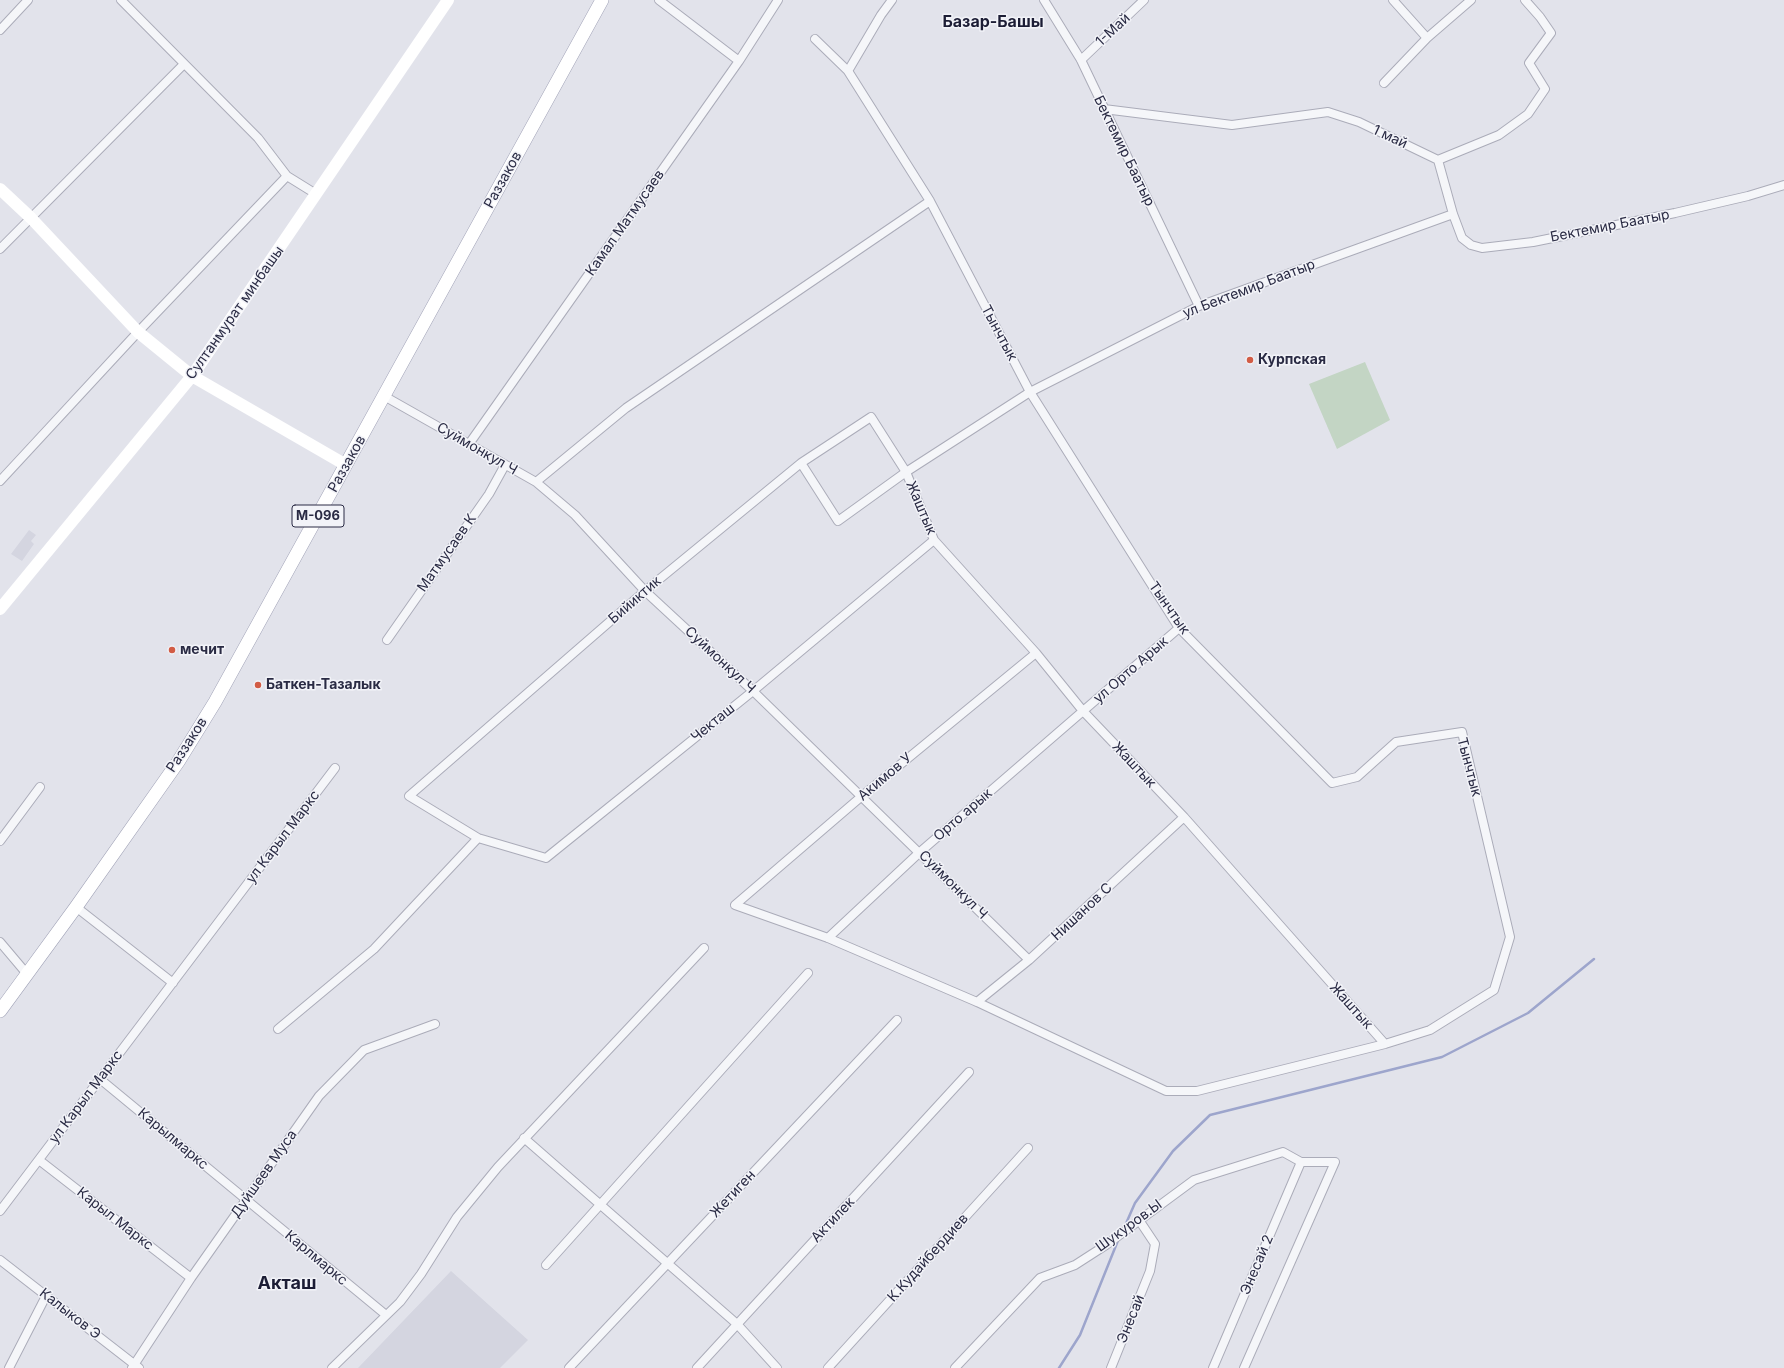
<!DOCTYPE html>
<meta charset="utf-8">
<style>
body{margin:0}
canvas{display:block;background:#e2e3eb}
</style>
<canvas width="1784" height="1368"></canvas>
<script>
const g = document.querySelector('canvas').getContext('2d');
g.lineJoin = 'round';
function fillPath(path, color) {
  g.fillStyle = color;
  g.fill(path, 'evenodd');
}
function shape(rows) {
  const path = new Path2D();
  for (const r of rows) {
    path.moveTo(r[0], r[1]);
    for (let i = 2; i < r.length; i += 2) path.lineTo(r[i], r[i + 1]);
  }
  return path;
}
function trace(path, color, width, dash) {
  g.strokeStyle = color;
  g.lineWidth = width;
  g.lineCap = dash ? 'butt' : 'round';
  g.setLineDash(dash || []);
  g.stroke(path);
}
function drawText(font, color, halo, rows, align = 'center') {
  g.font = font + ' Inter,sans-serif';
  g.lineWidth = 3;
  g.setLineDash([]);
  g.textBaseline = 'middle';
  g.strokeStyle = halo;
  g.fillStyle = color;
  for (const [text, x, y, turn = 0] of rows) {
    g.save();
    g.translate(x, y);
    g.rotate((+turn || 0) * Math.PI / 180);
    g.textAlign = isNaN(turn) ? turn : align;
    if (halo) g.strokeText(text, 0, 0);
    g.fillText(text, 0, 0);
    g.restore();
  }
}
fillPath(shape([
 [29,530,36,535,31,541,34,544,22,561,11,554],
 [451,1271,528,1340,500,1368,358,1368]
]), '#d4d5e0');
fillPath(shape([
 [1365,362,1390,420,1337,449,1309,384]
]), '#c3d5c4');
trace(shape([
 [1124,1228,1135,1203,1173,1151,1210,1115,1442,1057,1528,1013,1594,959],
 [1059,1368,1080,1335,1119,1238]
]), '#9da5cc', 2.5);
const street = shape([
 [121,0,258,138,287,176,316,194],
 [659,0,739,61],
 [1044,0,1081,60,1199,306],
 [1393,0,1427,38],
 [0,30,28,0],
 [815,39,848,71,930,201,1030,392,1179,628,1332,783,1357,777,1396,742,1462,732,1510,937,1494,990,1430,1030,1385,1044,1197,1091,1166,1091,977,1002,828,938,735,905,862,796,1036,653],
 [1081,60,1144,0],
 [848,71,881,15,892,0],
 [1384,83,1427,38,1471,0],
 [1104,109,1232,125,1328,112,1359,122,1438,160,1499,135,1528,114,1545,89,1529,63,1551,33,1540,17,1525,0],
 [1438,160,1453,214,1462,238,1471,245,1482,248,1533,242,1675,213,1748,196,1784,185],
 [0,249,184,64],
 [384,396,536,482,575,515,645,591,753,691,1029,960],
 [469,444,739,61,778,0],
 [801,463,838,521,906,472,1030,392,1199,306,1453,214],
 [0,481,138,332,287,176],
 [536,482,626,408,930,201],
 [934,540,753,691,546,858,478,838,409,796,645,591,801,463,871,417,906,472,934,540,1036,653,1083,711,1184,817,1385,1044],
 [387,640,489,494,505,465],
 [0,841,40,787],
 [76,907,173,983],
 [828,938,920,852,1179,628],
 [0,942,27,974],
 [977,1002,1029,960,1184,817],
 [278,1029,374,949,478,838],
 [100,1079,386,1315],
 [524,1138,737,1324,777,1368],
 [39,1160,191,1278],
 [0,1211,335,768],
 [0,1260,139,1368],
 [546,1265,808,973],
 [9,1368,46,1296],
 [132,1368,191,1278,319,1096,364,1050,435,1024],
 [332,1368,400,1302,421,1274,457,1217,498,1167,704,948],
 [569,1368,897,1020],
 [697,1368,969,1072],
 [828,1368,1028,1148],
 [955,1368,1040,1278,1075,1265,1106,1245,1194,1180,1283,1152,1301,1162,1335,1162,1244,1368],
 [1111,1368,1150,1271,1155,1244,1139,1220],
 [1213,1368,1301,1162]
]);
const primary = shape([
 [0,1011,76,907,178,762,215,702,602,0]
]);
trace(street, '#abacb9', 10);
trace(primary, '#a1a3b7', 14);
trace(street, '#f5f6f9', 8);
trace(shape([
 [0,189,31,218,138,332,192,376,346,465],
 [0,609,192,376,448,0]
]), '#fff', 12);
trace(primary, '#fff', 13);
for (const [x, y, r, color] of [
 [1250,360,4,"#d25c45"],
 [172,650,4,"#d25c45"],
 [258,685,4,"#d25c45"]
]) {
  const dot = new Path2D();
  dot.arc(x, y, r, 0, 2 * Math.PI);
  g.fillStyle = color;
  g.fill(dot);
  trace(dot, '#f2f3f8', 1.5);
}
for (const [x, y, w] of [
 [318,516,52]
]) {
  const box = new Path2D();
  box.roundRect(x - w / 2, y - 11, w, 22, 3);
  g.fillStyle = '#f2f3f8';
  g.fill(box);
  trace(box, '#2a2b44', 1);
}
drawText('bold 13px', '#2a2b44', null, [
 ["М-096",318,516]
]);
drawText('14px', '#2a2b44', '#f2f3f8', [
 ["1-Май",1113,30,-43],
 ["1 май",1390,137,25],
 ["Бектемир Баатыр",1124,151,64],
 ["Раззаков",503,180,-61],
 ["Камал Матмусаев",625,223,-55],
 ["Бектемир Баатыр",1610,226,-11],
 ["ул Бектемир Баатыр",1249,289,-21],
 ["Султанмурат минбашы",235,313,-55],
 ["Тынчтык",999,333,62],
 ["Суймонкул Ч",477,449,30],
 ["Раззаков",347,464,-61],
 ["Жаштык",921,508,67],
 ["Матмусаев К",447,553,-55],
 ["Бийиктик",635,600,-41],
 ["Тынчтык",1169,608,55],
 ["Суймонкул Ч",720,660,43],
 ["ул Орто Арык",1131,670,-41],
 ["Чекташ",713,723,-39],
 ["Раззаков",187,745,-57],
 ["Жаштык",1134,765,47],
 ["Тынчтык",1469,767,75],
 ["Акимов У",885,777,-40],
 ["Орто арык",963,815,-41],
 ["ул Карыл Маркс",283,837,-53],
 ["Суймонкул Ч",953,885,45],
 ["Нишанов С",1082,912,-43],
 ["Жаштык",1351,1006,48],
 ["ул Карыл Маркс",86,1097,-53],
 ["Карылмаркс",173,1139,40],
 ["Дуйшеев Муса",264,1174,-55],
 ["Жетиген",733,1194,-47],
 ["Карыл Маркс",115,1219,38],
 ["Актилек",833,1220,-47],
 ["Шукуров.Ы",1129,1226,-36],
 ["Карлмаркс",316,1258,40],
 ["К.Кудайбердиев",928,1258,-48],
 ["Энесай 2",1257,1265,-67],
 ["Калыков Э",70,1314,38],
 ["Энесай",1131,1319,-68]
]);
drawText('bold 14px', '#2a2b44', '#f2f3f8', [
 ["Курпская",1258,360],
 ["мечит",180,650],
 ["Баткен-Тазалык",266,685]
], 'left');
drawText('bold 16px', '#1c1d35', '#f2f3f8', [
 ["Базар-Башы",993,22]
]);
drawText('bold 18px', '#1c1d35', '#f2f3f8', [
 ["Акташ",287,1284]
]);
</script>
